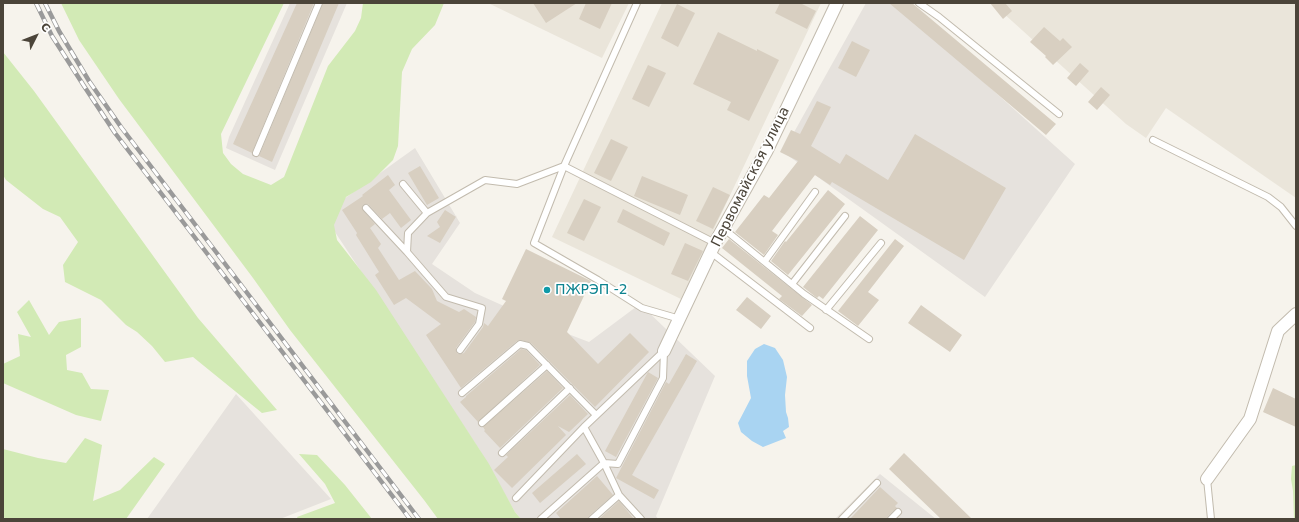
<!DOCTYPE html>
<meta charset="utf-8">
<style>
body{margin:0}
#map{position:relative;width:1299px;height:522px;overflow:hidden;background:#f6f3ec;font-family:"DejaVu Sans",sans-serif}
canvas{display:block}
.frame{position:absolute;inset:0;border:4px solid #4b4439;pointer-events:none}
.north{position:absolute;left:16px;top:16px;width:40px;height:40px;-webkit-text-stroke:3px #fff;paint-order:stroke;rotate:48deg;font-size:11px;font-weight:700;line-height:16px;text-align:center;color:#4b4439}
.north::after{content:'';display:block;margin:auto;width:14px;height:18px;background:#4b4439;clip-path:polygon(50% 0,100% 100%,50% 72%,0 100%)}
</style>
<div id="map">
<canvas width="1299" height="522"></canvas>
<div class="frame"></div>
<div class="north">С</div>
</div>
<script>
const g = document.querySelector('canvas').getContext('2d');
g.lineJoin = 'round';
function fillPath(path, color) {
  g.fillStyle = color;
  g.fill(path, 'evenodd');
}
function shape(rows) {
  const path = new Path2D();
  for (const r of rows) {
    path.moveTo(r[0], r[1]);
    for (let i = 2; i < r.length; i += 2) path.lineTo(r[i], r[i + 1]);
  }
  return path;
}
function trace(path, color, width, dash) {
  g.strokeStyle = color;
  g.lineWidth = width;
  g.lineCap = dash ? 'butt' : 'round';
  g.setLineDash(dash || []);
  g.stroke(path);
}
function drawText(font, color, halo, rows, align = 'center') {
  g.font = font + ' "DejaVu Sans",sans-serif';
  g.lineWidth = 3.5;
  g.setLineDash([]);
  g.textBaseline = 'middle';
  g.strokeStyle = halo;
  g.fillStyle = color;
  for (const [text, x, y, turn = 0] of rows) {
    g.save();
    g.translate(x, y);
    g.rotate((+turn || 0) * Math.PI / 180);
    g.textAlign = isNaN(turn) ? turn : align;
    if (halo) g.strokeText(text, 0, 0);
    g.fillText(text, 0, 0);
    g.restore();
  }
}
fillPath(shape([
 [488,3,629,3,602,58],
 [662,3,821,3,681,299,552,237],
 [992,3,1296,3,1296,198,1166,108,1146,138,1126,124]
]), '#eae5da');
fillPath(shape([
 [290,3,347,3,275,170,226,148,229,137],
 [866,3,896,3,1075,164,985,297,783,152],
 [415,148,460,223,432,264,475,293,555,329,589,342,640,304,715,376,656,516,658,519,521,519,515,512,479,449,323,214],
 [236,394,331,499,280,519,147,519],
 [880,474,936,519,835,519]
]), '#e6e2dd');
fillPath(shape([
 [61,3,284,3,221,134,223,153,231,164,243,174,271,185,284,177,328,66,355,31,361,18,363,3,444,3,435,25,412,49,402,72,398,146,393,160,371,182,346,197,334,225,337,240,376,290,489,464,515,512,521,519,438,519,424,500,290,330,253,278,119,99,79,40],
 [3,52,34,91,198,318,277,410,262,413,193,357,165,362,152,346,137,332,126,325,101,300,65,282,63,265,78,242,60,217,43,209,6,180,3,175],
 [29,300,49,335,59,322,81,318,81,347,66,355,67,370,82,373,91,389,109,390,101,421,76,415,3,383,3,364,20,356,18,334,31,337,17,312],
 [85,438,102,445,93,501,120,490,154,457,165,464,126,519,7,519,3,517,3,449,38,458,66,463],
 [299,454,317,455,345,485,372,519,298,519,297,517,335,503,325,484],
 [1296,465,1296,519,1294,519,1293,491,1291,479,1292,466]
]), '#d2eab5');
fillPath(shape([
 [764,344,775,348,783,360,787,377,785,395,786,412,788,418,789,427,783,431,786,438,763,447,752,441,741,432,738,423,751,398,747,376,747,361,755,349]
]), '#a9d4f2');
fillPath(shape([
 [297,3,314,3,252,153,233,144],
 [323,3,339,3,272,162,259,156],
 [533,3,577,3,546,23],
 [586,3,612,3,600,29,579,19],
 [780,3,800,3,816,11,807,29,775,13],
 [889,3,912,3,1056,124,1046,135],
 [990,3,1005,3,1012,11,1003,19],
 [677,4,695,13,678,47,661,38],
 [1044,27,1060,41,1063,38,1072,47,1053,65,1045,57,1046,56,1030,42],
 [718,32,757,51,757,49,779,60,749,121,727,110,731,102,693,84],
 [852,41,870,50,856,77,838,68],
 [1080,63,1089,71,1076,86,1067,78],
 [648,65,666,73,649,107,632,99],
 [1101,87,1110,95,1097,110,1088,102],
 [817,101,831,107,811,146,840,164,846,154,888,180,915,134,1006,188,964,260,832,182,830,185,815,175,772,231,778,235,764,255,735,232,764,195,769,198,798,161,780,152,791,130,800,134],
 [611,139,628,147,611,181,594,173],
 [420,166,439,198,427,205,408,173],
 [388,175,395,185,389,190,411,220,401,228,390,213,382,219,368,204,363,205,362,209,375,224,370,228,381,244,378,248,399,280,415,271,432,289,437,301,459,312,464,309,476,317,475,322,456,348,456,351,458,354,461,354,464,353,483,327,484,323,488,326,506,301,502,299,526,249,591,281,567,332,598,364,630,333,649,352,595,407,531,343,521,340,517,341,461,388,426,335,441,324,406,298,394,305,375,275,379,272,356,235,357,233,342,210,363,196,362,195],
 [642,176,688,195,680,215,634,196],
 [713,187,730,195,713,229,696,221],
 [828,190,845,204,788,275,771,261,785,241,786,242],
 [584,199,601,207,584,241,567,233],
 [623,209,670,233,664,246,617,222],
 [445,210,456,217,457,215,440,243,427,236,440,227,437,222],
 [860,216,878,230,823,299,819,296,817,298,803,287],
 [729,239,812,305,802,316,779,299,782,296,722,248],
 [895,239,904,246,868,292,879,300,858,326,838,311],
 [685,243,703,251,688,281,671,274],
 [747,297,771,316,761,329,736,310],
 [921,305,962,335,950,352,908,323],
 [521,349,526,350,540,365,478,422,460,402,466,397,466,396],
 [686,354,697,361,632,475,659,490,654,499,616,478,666,382,669,384],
 [547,371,563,388,500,448,484,431,485,430,483,427],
 [648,372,658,378,616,457,605,451],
 [1273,388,1296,399,1296,427,1263,412],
 [570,395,588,414,569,432,558,426,566,435,512,488,494,470,508,457,506,455],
 [904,453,972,519,941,519,889,469],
 [577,454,586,464,540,503,532,493],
 [597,476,613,495,589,516,588,519,561,519,556,513],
 [880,487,898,503,895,506,897,508,888,516,887,519,850,519],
 [619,501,634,519,599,519]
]), '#d8cfc1');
const service = shape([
 [637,3,564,166,715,243],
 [919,3,939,17,1059,114],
 [1153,140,1268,197,1281,207,1296,226],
 [256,153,319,3],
 [564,166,534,243,598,280,642,308,680,319],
 [403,184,427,213],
 [366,208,407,252],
 [724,229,804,294,869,339],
 [712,253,810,328],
 [765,261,815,192],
 [792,284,845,216],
 [826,310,881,243],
 [460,350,479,324,482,308,446,297,407,252,408,233,427,213,485,180,517,184,564,166],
 [462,393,520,344,528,346,596,415],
 [482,423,547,365],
 [502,453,570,388],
 [1207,479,1211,519],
 [516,498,584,427],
 [541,519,604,463,618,464,663,378,664,351],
 [592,519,619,495],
 [641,519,619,495,604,463,584,427,664,351],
 [842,519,877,483],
 [891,519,898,512]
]);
const minor = shape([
 [664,351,715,243,767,150,837,3],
 [1207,479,1250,419,1278,331,1296,314]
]);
trace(service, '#c2bbae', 8);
trace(minor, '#c2bbae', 14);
trace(service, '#fff', 6);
trace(minor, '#fff', 12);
const rail = shape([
 [36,3,52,36,84,86,115,133,410,519],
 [45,3,59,31,89,81,121,127,419,519]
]);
trace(rail, '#9a9a9a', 4.5);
trace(rail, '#fff', 3, [9]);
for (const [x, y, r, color] of [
 [547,290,4,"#0f9aa8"]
]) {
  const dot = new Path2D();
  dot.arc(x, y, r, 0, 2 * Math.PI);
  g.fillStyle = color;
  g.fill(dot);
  trace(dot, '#fff', 1.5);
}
drawText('14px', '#4b4439', '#fff', [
 ["Первомайская улица",751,177,-63]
]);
drawText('14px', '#0d838f', '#fff', [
 ["ПЖРЭП -2",555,290]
], 'left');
</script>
